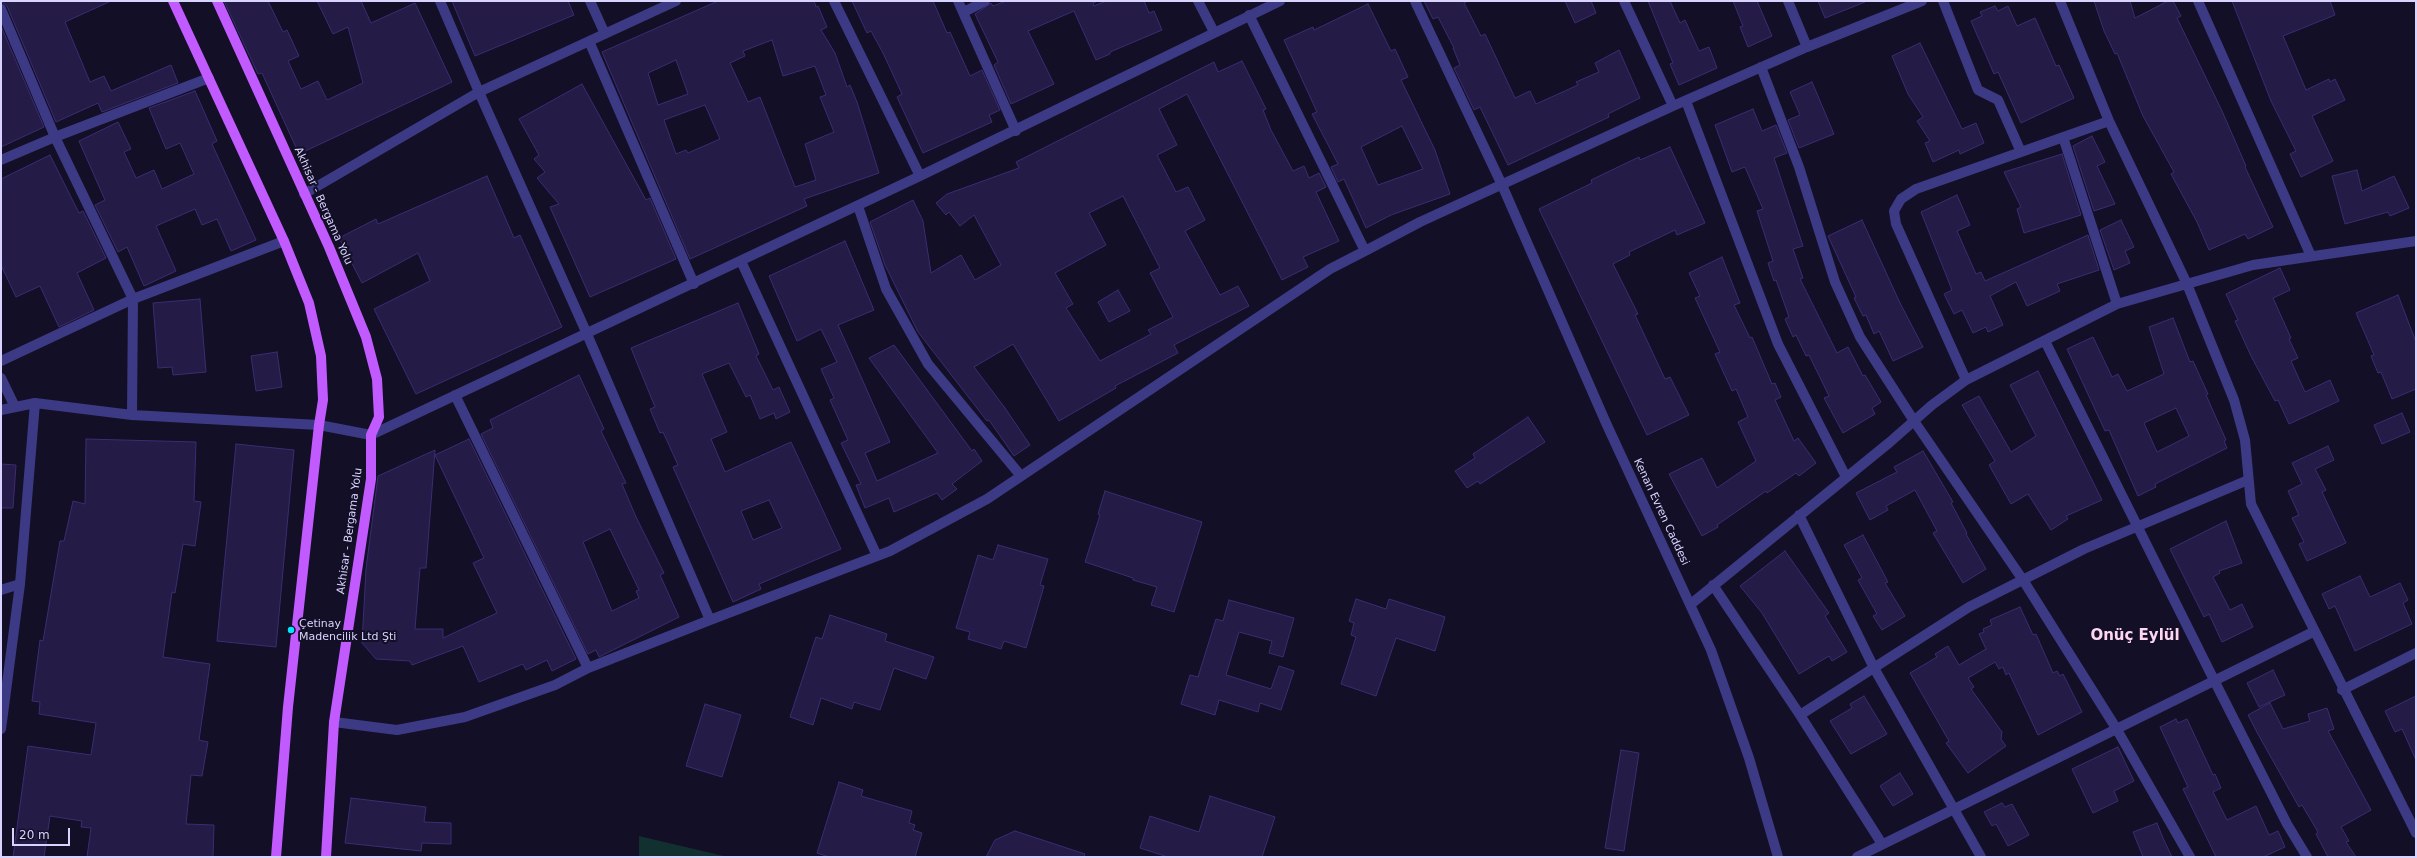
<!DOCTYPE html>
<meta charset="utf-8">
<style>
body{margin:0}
#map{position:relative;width:2417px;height:858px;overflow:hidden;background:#130f26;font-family:"DejaVu Sans",sans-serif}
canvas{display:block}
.frame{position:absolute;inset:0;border:2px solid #d9d4ff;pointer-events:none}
.scale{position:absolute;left:12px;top:828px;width:58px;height:18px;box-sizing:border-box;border:2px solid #d9d4ff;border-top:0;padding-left:5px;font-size:12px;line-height:14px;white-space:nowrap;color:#d9d4ff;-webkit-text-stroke:3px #130f26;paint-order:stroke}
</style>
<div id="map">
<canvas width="2417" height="858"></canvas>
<div class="frame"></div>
<div class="scale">20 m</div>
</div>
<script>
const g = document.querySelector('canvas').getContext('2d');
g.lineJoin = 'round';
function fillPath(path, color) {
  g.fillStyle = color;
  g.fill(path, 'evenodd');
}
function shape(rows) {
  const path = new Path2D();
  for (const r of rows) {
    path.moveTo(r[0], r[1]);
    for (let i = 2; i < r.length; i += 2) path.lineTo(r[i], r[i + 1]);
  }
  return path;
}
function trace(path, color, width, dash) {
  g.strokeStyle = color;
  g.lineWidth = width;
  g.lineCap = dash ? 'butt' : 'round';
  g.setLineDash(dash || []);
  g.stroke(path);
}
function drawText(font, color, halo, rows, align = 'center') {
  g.font = font + ' "DejaVu Sans",sans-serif';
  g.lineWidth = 4;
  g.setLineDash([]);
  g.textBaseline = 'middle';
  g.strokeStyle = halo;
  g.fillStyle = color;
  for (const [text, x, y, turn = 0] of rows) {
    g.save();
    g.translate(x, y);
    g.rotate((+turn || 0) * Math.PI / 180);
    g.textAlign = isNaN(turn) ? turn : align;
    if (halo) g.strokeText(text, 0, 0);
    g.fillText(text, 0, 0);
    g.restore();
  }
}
fillPath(shape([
 [639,836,728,857,639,857]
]), '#12302f');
const building = shape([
 [1,1,111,1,65,22,90,82,104,76,111,91,171,65,178,83,102,112,98,103,56,122,7,6,1,1],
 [224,1,268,1,283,32,287,30,299,56,288,61,301,89,318,81,327,100,363,83,348,27,333,34,317,1,361,1,371,23,415,3,452,82,299,154,262,73,258,74,224,1],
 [452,1,568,1,574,15,475,56,452,1],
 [718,1,814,1,816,7,818,6,827,27,821,30,835,53,847,87,850,85,857,102,879,173,804,199,807,206,690,259,602,52,718,1],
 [772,40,783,76,815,66,826,95,820,97,834,132,805,144,816,180,795,187,760,97,748,102,730,63,745,56,743,51,772,40],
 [676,60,688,94,658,105,648,73,676,60],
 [705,105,720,139,688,153,686,150,676,154,664,120,705,105],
 [852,1,933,1,947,33,950,32,970,76,982,70,1000,110,989,115,992,122,923,153,897,97,902,94,883,53,871,31,867,33,852,1],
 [1006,1,1098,1,1093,3,1094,6,1106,1,1144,1,1149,13,1154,11,1162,30,1110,52,1110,54,1096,60,1074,11,1028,31,1054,84,1011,104,994,65,998,62,975,14,991,3,993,6,1006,1],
 [1424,1,1468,1,1464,3,1481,36,1485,34,1515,98,1530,91,1536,104,1578,85,1576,82,1599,72,1595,63,1619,50,1640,98,1608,114,1609,117,1508,165,1480,107,1474,110,1454,68,1460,65,1453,48,1454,48,1438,17,1433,19,1424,1],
 [1565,1,1591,1,1596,13,1575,23,1565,1],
 [1648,1,1670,1,1680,23,1685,20,1699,51,1709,47,1717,68,1679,85,1670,64,1673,63,1648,1],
 [1733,1,1757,1,1772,36,1748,47,1740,27,1743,26,1733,1],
 [1818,1,1864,1,1865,2,1825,18,1818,1],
 [2094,1,2130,1,2135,18,2168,1,2173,1,2181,16,2177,18,2222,111,2246,166,2245,167,2273,227,2248,239,2245,234,2209,250,2197,222,2171,174,2174,172,2143,116,2117,53,2115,54,2104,31,2094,1],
 [2232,1,2330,1,2335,15,2283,36,2306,90,2329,79,2330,82,2335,79,2345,100,2312,116,2333,161,2301,177,2290,154,2296,151,2271,101,2232,1],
 [1368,4,1391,51,1395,49,1408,77,1401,80,1435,150,1450,194,1391,215,1366,228,1344,179,1338,182,1331,167,1338,164,1312,114,1317,112,1284,40,1313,27,1314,30,1368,4],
 [1402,126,1423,169,1378,185,1361,147,1402,126],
 [1995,6,1998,11,2008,6,2017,26,2035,18,2056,66,2059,65,2074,98,2021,123,1998,72,1994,74,1971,21,1982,16,1980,12,1995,6],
 [1,26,44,127,1,147,1,26],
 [1920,43,1962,129,1976,123,1984,143,1960,154,1959,150,1933,162,1925,143,1930,141,1917,121,1923,117,1908,94,1892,56,1920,43],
 [1242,61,1266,109,1263,110,1271,130,1293,171,1304,166,1309,178,1319,173,1326,187,1316,192,1339,241,1303,257,1308,267,1282,280,1187,94,1159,109,1177,145,1157,155,1176,192,1188,187,1205,220,1185,231,1220,295,1238,286,1249,306,1174,345,1178,353,1115,386,1116,388,1059,421,1013,344,974,367,1005,408,1030,445,1014,456,989,420,987,421,918,332,885,265,870,222,913,200,923,221,931,273,961,255,975,280,1001,265,974,215,960,226,949,212,946,215,936,203,947,194,1019,168,1016,162,1214,62,1218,72,1242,61],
 [1123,196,1160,268,1150,273,1173,317,1148,330,1151,334,1100,361,1066,308,1073,304,1055,273,1106,245,1089,213,1123,196],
 [1812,82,1834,134,1799,148,1788,120,1800,115,1790,92,1812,82],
 [582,84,646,200,650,198,676,259,590,297,550,207,559,204,537,178,545,172,534,159,539,155,519,119,582,84],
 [195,91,217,141,212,144,256,240,231,251,217,219,202,225,195,209,156,226,176,271,144,286,127,247,118,252,95,205,105,200,79,141,118,122,131,149,124,152,136,178,154,170,162,189,194,174,180,143,166,149,149,108,195,91],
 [1753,109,1762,131,1776,125,1787,153,1774,158,1803,246,1793,249,1803,278,1800,279,1837,353,1848,347,1863,376,1865,375,1881,402,1872,408,1875,414,1843,433,1824,398,1829,396,1809,355,1806,356,1796,335,1793,337,1785,319,1789,317,1776,280,1774,281,1768,263,1773,261,1757,211,1763,209,1745,167,1732,172,1715,125,1753,109],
 [2092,136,2105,162,2097,166,2115,204,2094,211,2073,146,2092,136],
 [1670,147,1705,223,1677,235,1675,230,1629,252,1630,255,1613,264,1638,314,1635,315,1665,379,1670,377,1689,415,1647,435,1539,209,1592,183,1591,180,1639,157,1640,160,1670,147],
 [2062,154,2081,215,2024,233,2017,209,2021,207,2004,172,2062,154],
 [50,155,79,213,83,211,106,258,77,273,94,310,59,327,40,286,16,297,1,265,1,179,50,155],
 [2357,170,2362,191,2394,176,2409,208,2390,216,2388,212,2345,224,2332,176,2357,170],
 [487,176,514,238,520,235,562,327,416,394,374,309,430,281,418,253,362,283,339,238,376,219,378,224,487,176],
 [1957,195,1970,225,1957,231,1976,274,1981,272,1985,281,2088,235,2099,270,2057,284,2060,291,2027,306,2016,282,1990,296,2003,325,1988,332,1986,327,1973,333,1962,310,1954,314,1944,294,1952,290,1921,212,1957,195],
 [1862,220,1900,303,1923,347,1893,361,1879,331,1874,334,1866,315,1863,316,1854,298,1856,297,1828,236,1862,220],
 [2121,220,2134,247,2125,251,2130,263,2114,270,2100,230,2121,220],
 [845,241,874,310,838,325,890,442,865,453,877,481,938,453,869,358,894,345,972,451,974,449,982,461,952,484,957,489,942,500,937,493,894,512,889,498,865,508,856,485,861,484,841,443,848,440,830,400,834,398,821,369,837,362,821,329,797,341,769,276,845,241],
 [1722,257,1740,303,1734,305,1750,338,1752,337,1772,384,1775,383,1781,397,1775,400,1794,441,1798,438,1816,463,1799,476,1796,473,1767,493,1766,491,1717,525,1718,527,1702,536,1669,474,1702,458,1717,488,1756,461,1738,422,1748,417,1736,389,1732,391,1715,354,1720,352,1695,298,1700,296,1689,273,1722,257],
 [2280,268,2290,290,2273,298,2291,338,2289,339,2298,358,2291,361,2305,392,2330,380,2339,401,2289,424,2278,400,2275,401,2251,356,2235,321,2238,320,2226,294,2280,268],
 [1118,290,1130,311,1109,322,1098,302,1118,290],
 [2398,295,2416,342,2416,389,2392,399,2381,372,2378,373,2371,356,2374,355,2356,313,2398,295],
 [200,299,206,372,173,375,172,367,158,368,153,303,200,299],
 [738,303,759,354,756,356,773,390,779,387,790,412,776,419,774,413,760,419,750,395,746,397,729,363,702,374,727,432,711,439,725,472,791,442,841,549,759,584,761,589,733,602,673,467,678,465,663,432,660,433,650,409,655,407,631,348,738,303],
 [769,500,782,528,753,540,741,511,769,500],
 [2173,318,2190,362,2193,361,2208,394,2206,395,2226,440,2224,441,2227,448,2155,484,2156,487,2138,496,2109,430,2105,431,2067,349,2093,337,2112,377,2118,374,2127,391,2164,374,2149,327,2173,318],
 [2176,408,2189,436,2157,452,2144,423,2176,408],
 [277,352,282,387,256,391,251,356,277,352],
 [2038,371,2102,500,2066,516,2068,519,2051,530,2028,494,2011,504,1989,465,1995,461,1962,405,1979,396,2011,452,2036,436,2010,385,2038,371],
 [579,375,604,429,601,431,626,483,622,484,636,517,664,573,660,575,679,617,599,657,596,650,588,654,481,434,493,428,490,420,579,375],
 [610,529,639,590,636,591,639,598,612,611,583,542,610,529],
 [2402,413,2410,432,2382,444,2374,425,2402,413],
 [1528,417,1545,442,1480,484,1478,481,1467,488,1455,471,1475,458,1473,454,1528,417],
 [86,439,196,442,194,501,201,502,195,546,183,544,175,593,172,592,163,657,210,664,199,740,208,742,202,776,191,775,186,824,214,825,213,857,87,857,91,828,81,827,82,821,50,816,44,857,13,857,28,746,91,755,96,723,39,714,40,702,32,701,40,640,43,641,60,541,64,541,73,501,85,504,86,439],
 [469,439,576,659,552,671,547,660,526,670,523,664,479,682,463,646,412,665,410,661,376,659,362,643,366,569,378,476,435,450,426,568,420,568,415,629,443,629,443,638,497,613,473,563,484,558,435,455,469,439],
 [236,444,294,450,276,647,217,641,236,444],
 [2328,446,2334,460,2315,469,2326,490,2322,492,2346,543,2307,561,2299,544,2304,542,2292,518,2299,515,2288,491,2302,484,2292,463,2328,446],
 [1923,451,1953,502,1951,503,1967,533,1966,534,1986,569,1963,583,1933,533,1937,531,1915,490,1886,506,1888,510,1870,520,1856,493,1897,472,1894,467,1923,451],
 [1,464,16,465,13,508,1,508,1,464],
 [1105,491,1202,522,1174,612,1151,605,1157,587,1133,580,1133,578,1085,562,1100,515,1098,514,1105,491],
 [2226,521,2242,563,2219,571,2220,573,2213,577,2230,610,2242,604,2253,627,2222,642,2209,614,2204,617,2170,549,2226,521],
 [1863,535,1888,582,1885,583,1905,616,1882,630,1873,616,1877,614,1858,580,1862,578,1844,545,1863,535],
 [998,545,1048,559,1040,585,1044,586,1026,648,1004,641,1001,649,968,639,970,632,956,628,978,555,993,560,998,545],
 [1785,551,1829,613,1825,616,1847,652,1832,661,1829,656,1799,674,1762,613,1740,586,1785,551],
 [2360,576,2370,597,2400,583,2408,600,2403,603,2412,624,2355,651,2335,606,2329,609,2322,594,2360,576],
 [1356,599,1386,609,1389,599,1445,617,1435,651,1396,638,1376,696,1341,684,1356,637,1351,635,1354,623,1349,621,1356,599],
 [1229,600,1294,618,1283,657,1269,653,1272,641,1239,632,1226,675,1271,689,1279,666,1294,671,1281,710,1260,703,1258,712,1219,700,1215,715,1181,704,1190,675,1198,677,1216,619,1223,621,1229,600],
 [2020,607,2033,635,2036,634,2053,673,2057,671,2060,676,2063,674,2082,712,2038,735,2009,673,2006,675,2003,667,1999,669,1995,662,1968,678,1974,687,1971,689,2002,732,2001,739,2006,746,1968,773,1946,743,1949,741,1910,673,1937,657,1935,654,1948,646,1959,665,1986,649,1979,634,1984,632,1983,629,1992,625,1990,620,2020,607],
 [830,615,887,634,885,641,934,657,926,679,894,668,880,710,854,702,852,709,821,698,813,725,790,717,816,637,822,639,830,615],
 [2273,670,2285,695,2259,707,2247,683,2273,670],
 [1864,696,1887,734,1851,754,1830,721,1852,708,1850,704,1864,696],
 [2416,696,2416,760,2402,729,2395,732,2385,711,2416,696],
 [2270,703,2283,729,2310,721,2308,714,2327,708,2334,729,2328,731,2371,810,2341,827,2349,841,2346,842,2356,857,2328,857,2316,834,2318,832,2302,805,2299,807,2259,736,2248,715,2270,703],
 [705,704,741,715,722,777,686,766,705,704],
 [2176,719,2178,723,2187,719,2213,775,2215,774,2221,788,2213,792,2227,820,2256,806,2269,835,2278,831,2285,847,2263,857,2216,857,2183,789,2188,787,2160,727,2176,719],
 [2118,747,2134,781,2114,791,2118,801,2093,813,2072,769,2118,747],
 [1621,750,1639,753,1624,851,1605,848,1621,750],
 [1900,773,1913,794,1893,806,1880,786,1900,773],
 [839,782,863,790,861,796,912,811,909,823,915,825,913,830,922,833,915,857,829,857,817,853,839,782],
 [1210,796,1275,817,1262,857,1168,857,1140,848,1150,816,1199,832,1210,796],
 [351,798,426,807,424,822,451,823,451,844,422,843,421,851,345,843,351,798],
 [2002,803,2005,807,2012,804,2029,835,2008,846,1996,824,1992,826,1984,812,2002,803],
 [2157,823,2163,838,2172,857,2143,857,2133,832,2157,823],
 [1015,831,1085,854,1084,857,986,857,995,840,1015,831]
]);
fillPath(building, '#241b47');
trace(building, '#3b2d73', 1);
trace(shape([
 [440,1,479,92,587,334,710,620],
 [590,1,605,34],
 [834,1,920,176],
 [958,1,1016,131],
 [1198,1,1214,32],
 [1415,1,1502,185,1606,423,1711,650,1749,758,1778,857],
 [1624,1,1673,106],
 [1788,1,1807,47],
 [1943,1,1978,90,1998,100,2021,152],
 [2060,1,2109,121,2187,284,2234,400,2245,440,2251,504,2416,833],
 [2198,1,2311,256],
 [1,9,55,137,133,299,132,415],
 [964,12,985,1],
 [1249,15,1365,251],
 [589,41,694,284],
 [1761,67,1799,167,1835,282,1860,337,1914,421,2023,580,2116,728,2190,857],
 [1686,101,1778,344,1846,477],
 [2063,137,2117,304],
 [1,160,55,137,209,78],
 [304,194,479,92,676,1],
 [858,206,886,289,928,364,1021,476],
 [741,261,877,556],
 [2045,341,2214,680,2287,824,2307,857],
 [1,361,133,299,284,241],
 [1,378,15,407],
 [1966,380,1896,224,1894,211,1901,199,1916,189,2109,121],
 [455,395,588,668],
 [1,410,35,403,132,415,319,425,371,435,920,176,1280,1],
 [1799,515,1874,668,1981,857],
 [1713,585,1800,715,1882,844],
 [1,590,20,584],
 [1691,604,1890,442,1932,405,1966,380,2117,304,2253,265,2416,241],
 [2342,690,2416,653],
 [1800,715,1969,607,2084,549,2248,480],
 [334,722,397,730,465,717,555,685,588,668,710,620,890,551,987,499,1330,269,1365,251,1420,222,1673,106,1807,47,1922,1],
 [1,729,20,584,35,403],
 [1857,857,2313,632]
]), '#3d3a85', 10);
trace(shape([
 [173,1,284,241,309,303,321,356,323,400,319,425,288,707,276,857],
 [217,1,329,247,366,337,377,379,379,417,371,435,371,479,334,722,326,857]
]), '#c25bff', 10);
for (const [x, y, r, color] of [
 [291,630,4,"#00e5ff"]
]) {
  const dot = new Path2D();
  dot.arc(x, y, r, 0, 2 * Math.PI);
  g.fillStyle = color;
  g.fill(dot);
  trace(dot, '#130f26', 1.5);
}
drawText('11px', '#d9d4ff', '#130f26', [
 ["Akhisar - Bergama Yolu",323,206,66],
 ["Kenan Evren Caddesi",1661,512,65],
 ["Akhisar - Bergama Yolu",350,531,-82]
]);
drawText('11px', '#d9d4ff', '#130f26', [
 ["Çetinay",299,624],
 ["Madencilik Ltd Şti",299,637]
], 'left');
drawText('bold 15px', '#ffd6f0', '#130f26', [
 ["Onüç Eylül",2135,636]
]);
</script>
